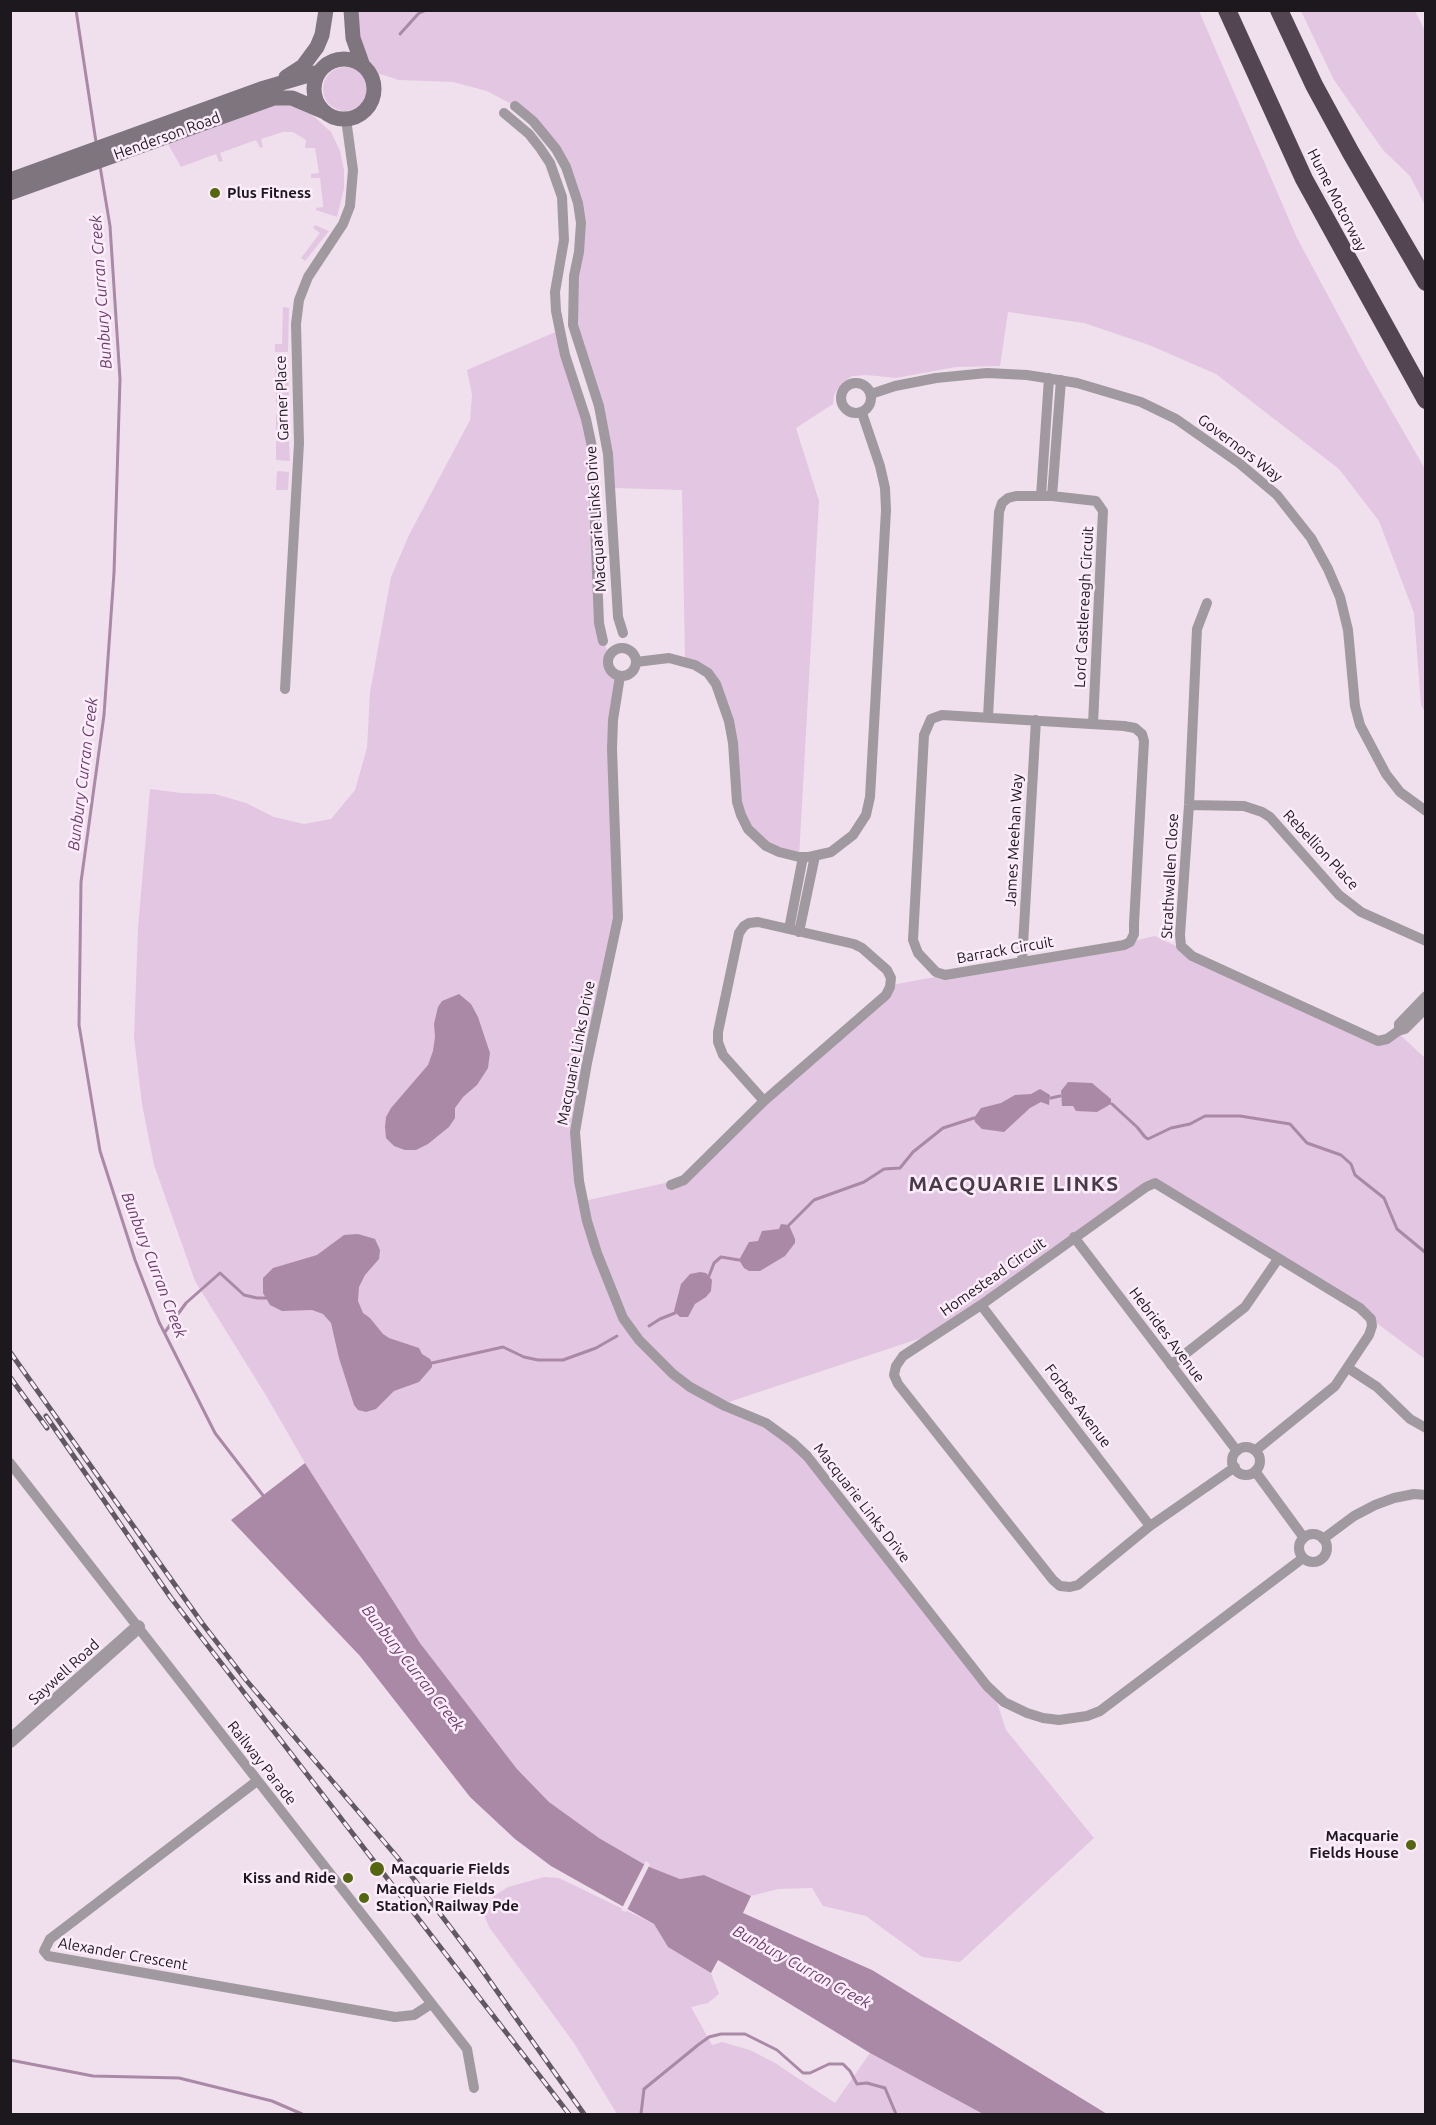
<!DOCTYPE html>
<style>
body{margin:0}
#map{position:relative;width:1436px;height:2125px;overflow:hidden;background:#f0e0ee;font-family:Ubuntu,sans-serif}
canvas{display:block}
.frame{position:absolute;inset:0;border:12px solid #1d181d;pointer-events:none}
</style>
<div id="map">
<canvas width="1436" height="2125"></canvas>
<div class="frame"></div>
</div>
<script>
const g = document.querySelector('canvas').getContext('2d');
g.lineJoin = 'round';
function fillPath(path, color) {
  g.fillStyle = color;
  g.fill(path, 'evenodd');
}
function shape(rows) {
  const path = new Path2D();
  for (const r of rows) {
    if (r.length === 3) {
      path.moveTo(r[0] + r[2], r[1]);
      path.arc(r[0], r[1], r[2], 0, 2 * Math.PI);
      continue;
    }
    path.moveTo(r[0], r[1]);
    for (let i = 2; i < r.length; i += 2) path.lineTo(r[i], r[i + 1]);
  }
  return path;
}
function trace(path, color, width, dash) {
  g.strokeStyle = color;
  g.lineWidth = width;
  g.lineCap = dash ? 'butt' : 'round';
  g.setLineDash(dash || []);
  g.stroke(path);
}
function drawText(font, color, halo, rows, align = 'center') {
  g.font = font + ' Ubuntu,sans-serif';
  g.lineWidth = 5;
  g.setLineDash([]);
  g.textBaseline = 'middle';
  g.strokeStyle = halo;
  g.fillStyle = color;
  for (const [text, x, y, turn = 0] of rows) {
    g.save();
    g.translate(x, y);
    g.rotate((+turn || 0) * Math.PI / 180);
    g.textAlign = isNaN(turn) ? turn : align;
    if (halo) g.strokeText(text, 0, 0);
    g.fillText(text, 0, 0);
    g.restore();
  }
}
fillPath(shape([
 [351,11,1199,11,1297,238,1368,370,1425,469,1425,712,1421,705,1414,613,1379,521,1339,469,1216,374,1149,345,1084,323,1008,312,1000,366,956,367,896,378,867,375,852,376,838,388,834,395,833,404,796,428,819,501,799,857,779,852,741,815,729,721,708,673,685,662,682,490,615,488,575,333,581,224,566,167,515,106,487,91,453,82,399,80,367,70],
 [1301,11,1415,11,1426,33,1425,205,1410,176,1383,150,1334,80],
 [345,89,22],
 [273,104,293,104,309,112,331,132,340,151,344,170,344,189,337,217,316,210,316,208,323,207,323,203,320,178,311,178,311,174,319,173,315,148,305,148,306,140,293,132,283,132,261,139,263,147,260,148,256,140,220,153,223,161,219,162,216,154,181,167,167,142],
 [315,225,329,231,305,261,301,258,320,233,313,228],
 [283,307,289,308,288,352,275,352,275,344,282,344],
 [560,330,593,456,599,619,609,659,609,670,619,675,613,720,618,918,574,1130,584,1201,683,1179,891,985,1129,942,1155,936,1377,1042,1396,1031,1425,1058,1425,1359,1371,1319,1157,1183,939,1332,723,1404,792,1442,994,1693,1006,1730,1094,1838,960,1962,922,1957,866,1916,823,1906,812,1888,778,1889,751,1896,704,1875,680,1879,647,1866,599,1838,549,1802,517,1769,420,1643,305,1463,267,1397,195,1281,154,1165,142,1104,134,1037,138,928,150,789,181,793,215,794,246,803,274,817,304,824,331,819,355,790,367,748,370,692,391,577,409,535,470,420,472,395,467,370],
 [275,364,288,365,289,404,276,404],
 [276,415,289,415,289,430,276,430],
 [276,441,289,441,290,461,276,460],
 [277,471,289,472,288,490,276,490],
 [544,1877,559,1878,654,1924,668,1947,711,1973,719,1994,708,2003,691,2007,712,2045,722,2042,750,2050,775,2063,835,2103,870,2053,983,2114,617,2114,574,2043,489,1927,484,1915,487,1904,494,1896,508,1887]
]), '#e3c6e1');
fillPath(shape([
 [459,994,471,1004,478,1017,490,1053,488,1068,477,1085,463,1097,455,1108,455,1118,449,1127,428,1144,416,1150,405,1150,394,1146,386,1138,385,1127,386,1117,391,1108,428,1065,433,1051,435,1037,434,1024,438,1007,442,1001],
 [1068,1082,1092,1083,1111,1099,1111,1104,1097,1112,1076,1111,1073,1106,1062,1106,1061,1091],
 [1040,1089,1050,1095,1049,1105,1041,1102,1030,1108,1004,1132,982,1129,975,1122,974,1118,981,1108,1001,1103,1015,1095,1031,1094],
 [781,1224,789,1225,795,1239,795,1243,785,1256,760,1271,749,1271,744,1268,739,1260,749,1242,758,1241,762,1231,779,1229],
 [358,1234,375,1239,380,1250,379,1259,365,1275,359,1287,358,1301,363,1313,370,1318,383,1334,389,1338,419,1348,422,1354,430,1359,432,1363,432,1367,419,1382,394,1391,376,1409,366,1412,358,1410,354,1405,339,1358,331,1323,323,1314,312,1310,282,1311,270,1305,263,1293,263,1278,273,1268,317,1255,344,1235],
 [700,1272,706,1273,712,1280,711,1291,706,1297,695,1304,688,1317,680,1317,674,1311,681,1284,690,1274],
 [305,1463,420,1643,517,1769,549,1802,599,1838,647,1866,680,1879,704,1875,751,1896,743,1913,872,1970,1107,2114,983,2114,870,2053,718,1960,711,1973,668,1947,654,1924,551,1866,515,1839,470,1797,360,1656,231,1520]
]), '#aa89a7');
fillPath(shape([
 [646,1861,650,1864,626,1912,621,1910]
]), '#f0e0ee');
trace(shape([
 [76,10,96,142],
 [400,34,419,13,426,10],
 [100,166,110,226,120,379,117,477,114,573,104,715,81,882,79,1025,100,1151,135,1260,159,1322,215,1433,265,1498],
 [1051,1098,1060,1096],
 [1112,1104,1137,1127,1145,1137,1148,1139,1171,1128,1190,1124,1205,1116,1240,1116,1290,1124,1307,1143,1341,1155,1351,1164,1355,1175,1384,1198,1397,1229,1426,1253],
 [789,1225,814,1200,864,1182,884,1169,900,1168,913,1152,943,1128,974,1118],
 [709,1276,714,1263,721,1257,739,1260],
 [649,1326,660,1319,675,1313],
 [165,1332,186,1303,220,1273,244,1295,257,1298,266,1298],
 [432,1363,503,1347,524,1357,538,1360,563,1360,596,1348,617,1336],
 [10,2060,93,2076,179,2078,272,2101,302,2114],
 [641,2114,644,2089,698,2045,709,2037,721,2034,745,2034,777,2050,803,2073,810,2073,829,2064,843,2064,850,2071,857,2084,867,2083,885,2088,896,2114]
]), '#aa89a7', 3);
trace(shape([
 [515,106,533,121,556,149,566,167,578,203,581,223,579,252,574,276,573,325,599,406,608,454,617,600,618,617,623,633],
 [504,113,529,134,540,148,550,163,562,197,564,240,555,292,556,311,565,355,586,419,592,447,599,623,603,641],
 [856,398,15],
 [871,394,895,386,936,378,987,373,1027,375,1077,383,1141,402,1176,419,1239,463,1277,495,1311,538,1328,569,1340,597,1348,630,1355,706,1360,725,1386,774,1400,792,1426,811],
 [1041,496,1049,378],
 [1052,496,1061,380],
 [1207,603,1197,629,1189,805,1180,935,1181,946,1192,956,1378,1041,1387,1039,1398,1031,1405,1029,1426,1008],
 [622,662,14],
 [636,662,669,658,695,665,708,673,716,684,729,721,733,743,737,802,741,815,748,829,766,846,779,852,799,857,809,857,831,852,853,835,866,815,870,797,886,510,885,488,880,466,862,413],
 [620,676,613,720,612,749,618,918,587,1063,575,1132,579,1181,587,1221,597,1253,623,1318,639,1340,673,1374,690,1387,725,1406,766,1423,792,1442,807,1456,987,1686,1004,1702,1027,1713,1043,1718,1059,1720,1087,1716,1100,1711,1303,1558],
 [285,689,299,443,296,324,299,300,308,277,343,224,350,206,353,170,346,119],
 [942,715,1124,726,1135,728,1142,734,1144,741,1134,924,1134,934,1130,942,1124,945,945,975,936,972,918,953,913,940,924,735,931,719,942,715],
 [988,717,999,512,1002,503,1008,498,1016,496,1052,496,1096,501,1103,511,1093,724],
 [1189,805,1244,806,1262,812,1270,817,1339,895,1352,905,1361,912,1426,941],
 [789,929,803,857],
 [799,932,815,856],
 [1022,962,1036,720],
 [1399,1027,1399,1024,1426,996],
 [671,1185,684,1180,764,1101,723,1055,718,1042,718,1032,739,933,744,926,749,923,758,922,854,944,862,948,887,970,891,978,890,987,886,995,764,1101],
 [1074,1237,1237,1451],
 [981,1305,1150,1526],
 [1171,1365,1245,1307,1278,1259],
 [1348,1368,1377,1387,1410,1419,1426,1428],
 [1246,1461,14],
 [10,1463,467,2049,474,2088],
 [1235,1467,1150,1526,1078,1585,1070,1587,1060,1586,1053,1580,898,1384,894,1375,896,1366,903,1356,981,1305,1146,1187,1155,1183,1360,1308,1371,1319,1372,1326,1369,1335,1335,1386,1256,1450],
 [1255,1471,1304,1538],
 [1313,1548,14],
 [1323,1539,1354,1516,1375,1505,1394,1498,1414,1494,1426,1495],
 [257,1781,50,1939,44,1951,48,1956,395,2017,414,2015,431,2004]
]), '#a09aa0', 10);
trace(shape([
 [10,1741,138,1627]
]), '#a09aa0', 14);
trace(shape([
 [351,10,353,38,363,66],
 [344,89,30],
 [286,77,303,66,317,47,322,35,326,10],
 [10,180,261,89,319,72],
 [10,193,274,98,292,98,325,112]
]), '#7f757e', 15);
trace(shape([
 [1227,10,1304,179,1426,400],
 [1279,10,1314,85,1351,153,1426,282]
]), '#534652', 18);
const rail = shape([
 [10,1352,202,1623,246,1680,398,1858,475,1960,584,2114],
 [10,1377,47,1428],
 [46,1416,171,1598,569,2114]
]);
trace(rail, '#615961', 5);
trace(rail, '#fdedfc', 3, [9]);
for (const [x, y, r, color] of [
 [215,193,6,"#546610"],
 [1411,1845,6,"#546610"],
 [377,1869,8,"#546610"],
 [348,1878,6,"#546610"],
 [364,1898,6,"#546610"]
]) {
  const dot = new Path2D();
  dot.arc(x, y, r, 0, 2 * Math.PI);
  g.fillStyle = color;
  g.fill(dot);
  trace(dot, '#fdedfc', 2);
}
drawText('15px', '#1d181d', '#fdedfc', [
 ["Henderson Road",167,136,-20],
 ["Hume Motorway",1337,200,63],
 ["Garner Place",282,398,-92],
 ["Governors Way",1240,448,37],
 ["Macquarie Links Drive",596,519,-94],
 ["Lord Castlereagh Circuit",1084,607,-87],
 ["James Meehan Way",1014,840,-87],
 ["Rebellion Place",1321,850,47],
 ["Strathwallen Close",1170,876,-87],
 ["Barrack Circuit",1005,950,-10],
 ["Macquarie Links Drive",576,1053,-79],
 ["Homestead Circuit",993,1277,-35],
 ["Hebrides Avenue",1167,1335,53],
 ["Forbes Avenue",1078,1406,53],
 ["Macquarie Links Drive",862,1503,52],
 ["Saywell Road",64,1672,-42],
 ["Railway Parade",262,1763,52],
 ["Alexander Crescent",123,1954,10]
]);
drawText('bold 15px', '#1d181d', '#fdedfc', [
 ["Plus Fitness",227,193],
 ["Macquarie",1399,1836,"right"],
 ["Fields House",1399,1853,"right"],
 ["Macquarie Fields",391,1869],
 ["Kiss and Ride",336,1878,"right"],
 ["Macquarie Fields",376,1889],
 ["Station, Railway Pde",376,1906]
], 'left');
drawText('italic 16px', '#6c3e6a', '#fdedfc', [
 ["Bunbury Curran Creek",101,292,-94],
 ["Bunbury Curran Creek",83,774,-83],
 ["Bunbury Curran Creek",154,1265,69],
 ["Bunbury Curran Creek",413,1668,52],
 ["Bunbury Curran Creek",802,1967,29]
]);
g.letterSpacing = '1.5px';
drawText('bold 21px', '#483b47', '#fdedfc', [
 ["MACQUARIE LINKS",1014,1184]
]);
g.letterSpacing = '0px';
</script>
